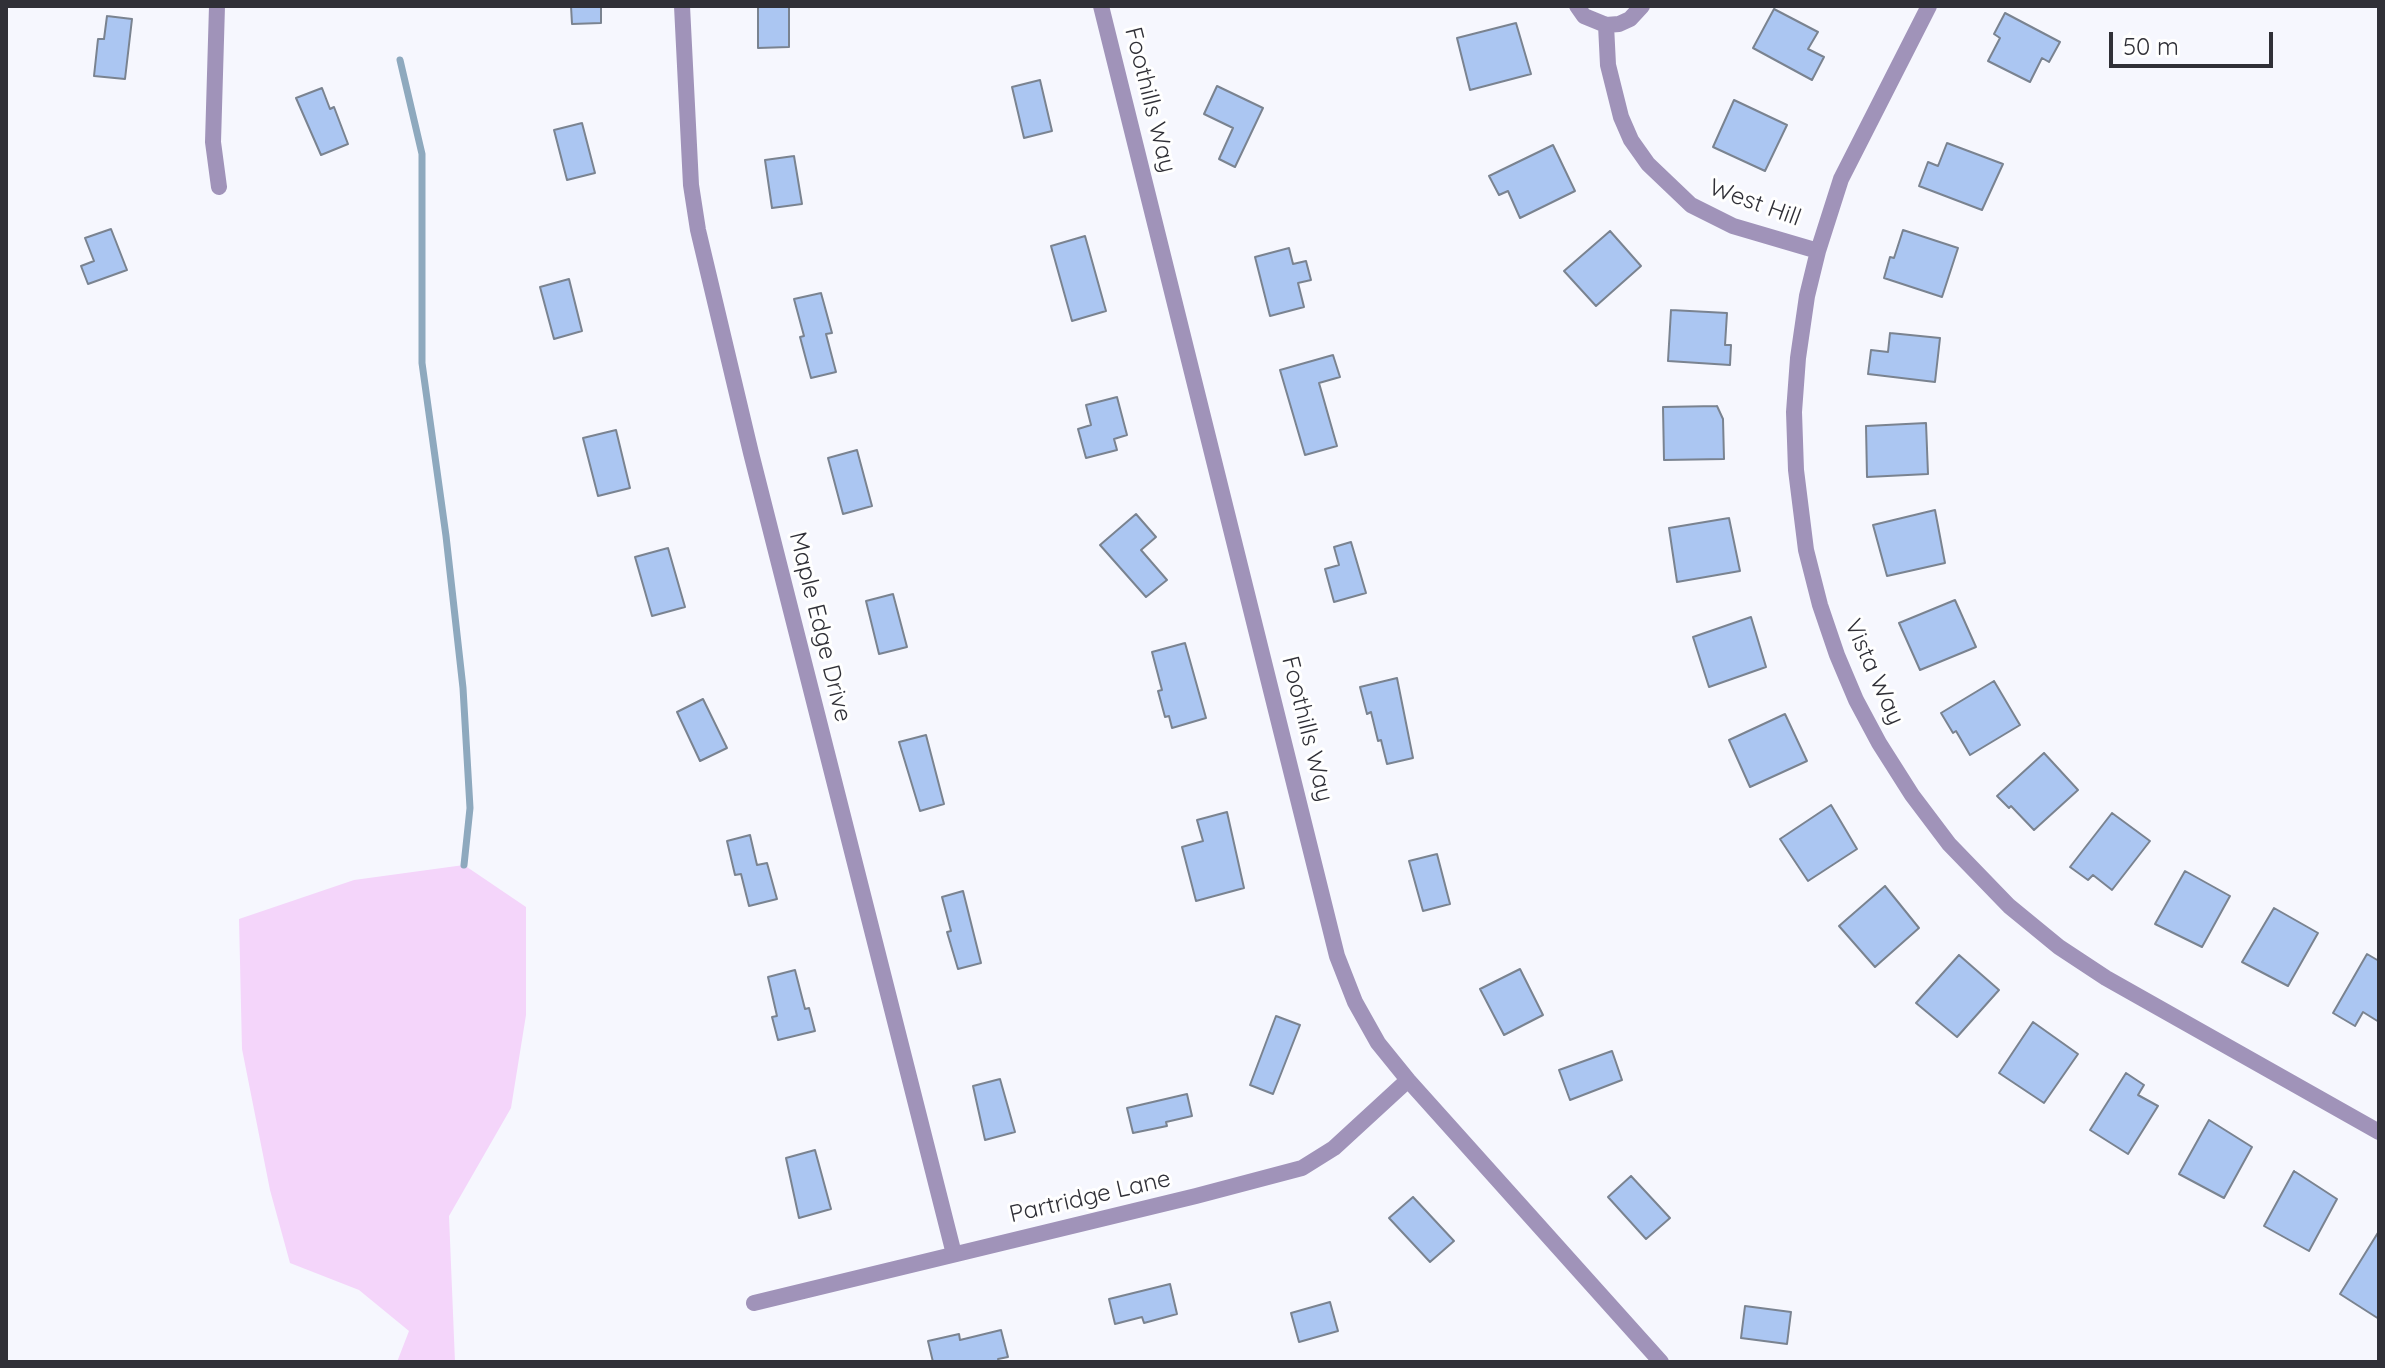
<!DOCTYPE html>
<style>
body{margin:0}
#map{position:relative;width:2385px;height:1368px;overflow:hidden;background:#f6f7fe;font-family:Quicksand,sans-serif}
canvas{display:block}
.frame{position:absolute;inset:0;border:8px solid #303037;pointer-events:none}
.scale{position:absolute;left:2109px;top:32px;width:164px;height:36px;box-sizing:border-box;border:4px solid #303037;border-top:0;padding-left:10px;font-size:24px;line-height:28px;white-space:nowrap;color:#303037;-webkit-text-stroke:6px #fff;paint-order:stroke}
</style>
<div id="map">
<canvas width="2385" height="1368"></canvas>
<div class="frame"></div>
<div class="scale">50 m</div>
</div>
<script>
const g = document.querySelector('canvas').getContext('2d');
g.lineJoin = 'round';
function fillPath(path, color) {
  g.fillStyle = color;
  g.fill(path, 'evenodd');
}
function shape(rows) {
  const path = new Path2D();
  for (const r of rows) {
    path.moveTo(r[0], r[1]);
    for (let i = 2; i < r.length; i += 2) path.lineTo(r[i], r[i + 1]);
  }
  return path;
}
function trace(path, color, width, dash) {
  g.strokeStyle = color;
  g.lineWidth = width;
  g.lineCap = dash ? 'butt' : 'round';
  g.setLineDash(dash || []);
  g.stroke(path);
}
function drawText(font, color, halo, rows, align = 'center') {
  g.font = font + ' Quicksand,sans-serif';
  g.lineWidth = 6;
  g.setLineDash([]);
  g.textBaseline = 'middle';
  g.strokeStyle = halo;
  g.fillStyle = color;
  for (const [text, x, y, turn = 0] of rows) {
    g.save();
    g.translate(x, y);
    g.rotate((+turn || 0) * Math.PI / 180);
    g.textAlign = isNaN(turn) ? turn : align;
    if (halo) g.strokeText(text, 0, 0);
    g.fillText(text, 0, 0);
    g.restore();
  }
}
fillPath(shape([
 [464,865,526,907,526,1015,511,1108,449,1216,455,1362,397,1362,409,1331,359,1290,290,1263,270,1190,242,1049,239,919,354,880]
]), '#f4d5fa');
trace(shape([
 [400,60,422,154,422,363,446,536,463,688,470,808,464,865]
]), '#8ea9be', 7);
const building = shape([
 [571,6,601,6,601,23,572,24,571,6],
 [758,6,789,6,789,47,758,48,758,6],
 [1774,9,1818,32,1808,49,1824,57,1812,80,1753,48,1774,9],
 [2005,13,2060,42,2049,62,2042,58,2030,82,1988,61,2000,38,1994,34,2005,13],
 [107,16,132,19,125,79,94,76,98,39,104,39,107,16],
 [1516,23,1531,74,1470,90,1457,38,1516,23],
 [1040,80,1052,131,1024,138,1012,87,1040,80],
 [1217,86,1263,108,1235,167,1219,159,1233,128,1204,114,1217,86],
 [322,88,330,109,334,107,348,144,321,155,296,98,322,88],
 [1734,100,1787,125,1765,171,1713,147,1734,100],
 [582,123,595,173,567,180,554,130,582,123],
 [1947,143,2003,164,1982,210,1919,186,1928,162,1938,166,1947,143],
 [1553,145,1575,191,1520,218,1508,191,1499,195,1489,176,1553,145],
 [794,156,802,204,772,208,765,160,794,156],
 [111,229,127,270,88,284,81,266,94,261,85,238,111,229],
 [1903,230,1958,248,1942,297,1884,278,1890,257,1894,258,1903,230],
 [1610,231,1641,266,1596,306,1564,271,1610,231],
 [1085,236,1106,311,1072,321,1051,246,1085,236],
 [1289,248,1293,264,1306,261,1311,280,1298,283,1304,307,1270,316,1255,257,1289,248],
 [569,279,582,331,554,339,540,287,569,279],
 [821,293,832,333,826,334,836,372,811,378,800,337,804,336,794,299,821,293],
 [1671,310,1727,313,1725,345,1731,345,1730,365,1668,361,1671,310],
 [1890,333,1940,338,1935,382,1868,374,1871,350,1888,352,1890,333],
 [1333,355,1340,377,1319,383,1337,446,1305,455,1280,370,1333,355],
 [1117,397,1127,435,1114,439,1117,450,1086,458,1078,429,1091,425,1086,405,1117,397],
 [1717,406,1723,419,1724,459,1664,460,1663,407,1717,406],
 [1926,423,1928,474,1867,477,1866,426,1926,423],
 [616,430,630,488,598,496,583,438,616,430],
 [857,450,872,506,843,514,828,458,857,450],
 [1935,510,1945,563,1887,576,1873,525,1935,510],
 [1136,514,1156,537,1141,550,1167,580,1146,597,1100,545,1136,514],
 [1729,518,1740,571,1677,582,1669,528,1729,518],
 [1351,542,1366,593,1334,602,1325,569,1339,565,1334,547,1351,542],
 [668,548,685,607,652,616,635,557,668,548],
 [893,594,907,647,879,654,866,601,893,594],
 [1955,600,1976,647,1920,670,1899,623,1955,600],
 [1751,617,1766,667,1709,687,1693,637,1751,617],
 [1185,643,1206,718,1172,728,1169,716,1165,717,1158,691,1162,690,1152,652,1185,643],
 [1397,678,1413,758,1387,764,1381,740,1378,741,1371,712,1367,714,1360,687,1397,678],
 [1994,681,2020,725,1970,755,1956,731,1953,733,1941,713,1994,681],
 [703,699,727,748,700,761,677,712,703,699],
 [1785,714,1807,761,1750,787,1729,740,1785,714],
 [926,735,944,804,920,811,899,742,926,735],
 [2044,753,2078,790,2034,830,2011,806,2009,808,1997,796,2044,753],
 [1831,805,1857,849,1808,881,1780,839,1831,805],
 [1227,812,1244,888,1196,901,1182,847,1203,841,1197,820,1227,812],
 [2112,813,2150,841,2112,890,2093,875,2088,880,2070,867,2112,813],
 [750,835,757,865,767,863,777,899,749,906,741,874,735,875,727,841,750,835],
 [1437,854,1450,904,1423,911,1409,861,1437,854],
 [2185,871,2230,896,2202,947,2155,924,2185,871],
 [1885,886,1919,928,1875,967,1839,926,1885,886],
 [963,891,981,963,958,969,947,932,951,931,942,897,963,891],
 [2274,908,2318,933,2288,986,2242,962,2274,908],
 [2367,954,2379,961,2379,1022,2363,1012,2355,1026,2333,1013,2367,954],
 [1959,955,1999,990,1957,1037,1916,1003,1959,955],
 [1520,969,1543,1015,1504,1035,1480,989,1520,969],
 [795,970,805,1009,809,1008,815,1031,778,1040,772,1017,777,1016,768,977,795,970],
 [1276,1016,1300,1025,1273,1094,1250,1085,1276,1016],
 [2033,1022,2078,1054,2044,1103,1999,1073,2033,1022],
 [1612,1051,1622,1080,1570,1100,1559,1070,1612,1051],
 [2126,1073,2144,1085,2138,1095,2158,1106,2128,1154,2090,1130,2126,1073],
 [1000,1079,1015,1132,985,1140,973,1086,1000,1079],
 [1187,1094,1192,1116,1166,1122,1167,1126,1133,1133,1127,1108,1187,1094],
 [2209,1120,2252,1147,2224,1198,2179,1174,2209,1120],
 [815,1150,831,1209,799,1218,786,1158,815,1150],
 [2294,1171,2337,1199,2309,1251,2264,1226,2294,1171],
 [1631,1176,1670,1218,1646,1239,1608,1197,1631,1176],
 [1413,1197,1454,1241,1430,1262,1389,1218,1413,1197],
 [2379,1231,2379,1319,2340,1294,2379,1231],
 [1170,1284,1177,1314,1144,1323,1142,1317,1115,1324,1109,1299,1170,1284],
 [1330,1302,1338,1331,1299,1342,1291,1313,1330,1302],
 [1745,1306,1791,1312,1787,1344,1741,1338,1745,1306],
 [1001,1330,1008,1357,998,1359,999,1362,933,1362,928,1341,959,1334,960,1340,1001,1330]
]);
fillPath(building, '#abc6f2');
trace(building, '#7a8390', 2);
trace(shape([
 [217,6,213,142,219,187],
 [682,6,691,185,698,230,751,453,954,1254],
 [1101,6,1337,956,1355,1002,1378,1043,1408,1080,1661,1362],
 [1577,6,1584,16,1606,25,1619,24,1630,19,1642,6],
 [1929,6,1841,179,1818,251,1807,296,1798,358,1794,412,1796,470,1806,550,1820,605,1837,655,1856,700,1879,743,1912,795,1949,844,2009,906,2059,947,2106,978,2379,1132],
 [1606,25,1608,65,1621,117,1631,140,1648,164,1691,205,1733,226,1818,251],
 [754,1303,1196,1196,1302,1168,1334,1148,1408,1080]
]), '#a093b9', 16);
drawText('24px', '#303037', '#fff', [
 ["Foothills Way",1150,100,76],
 ["West Hill",1755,203,20],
 ["Maple Edge Drive",820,627,76],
 ["Vista Way",1874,672,66],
 ["Foothills Way",1307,729,76],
 ["Partridge Lane",1090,1197,-13]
]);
</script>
